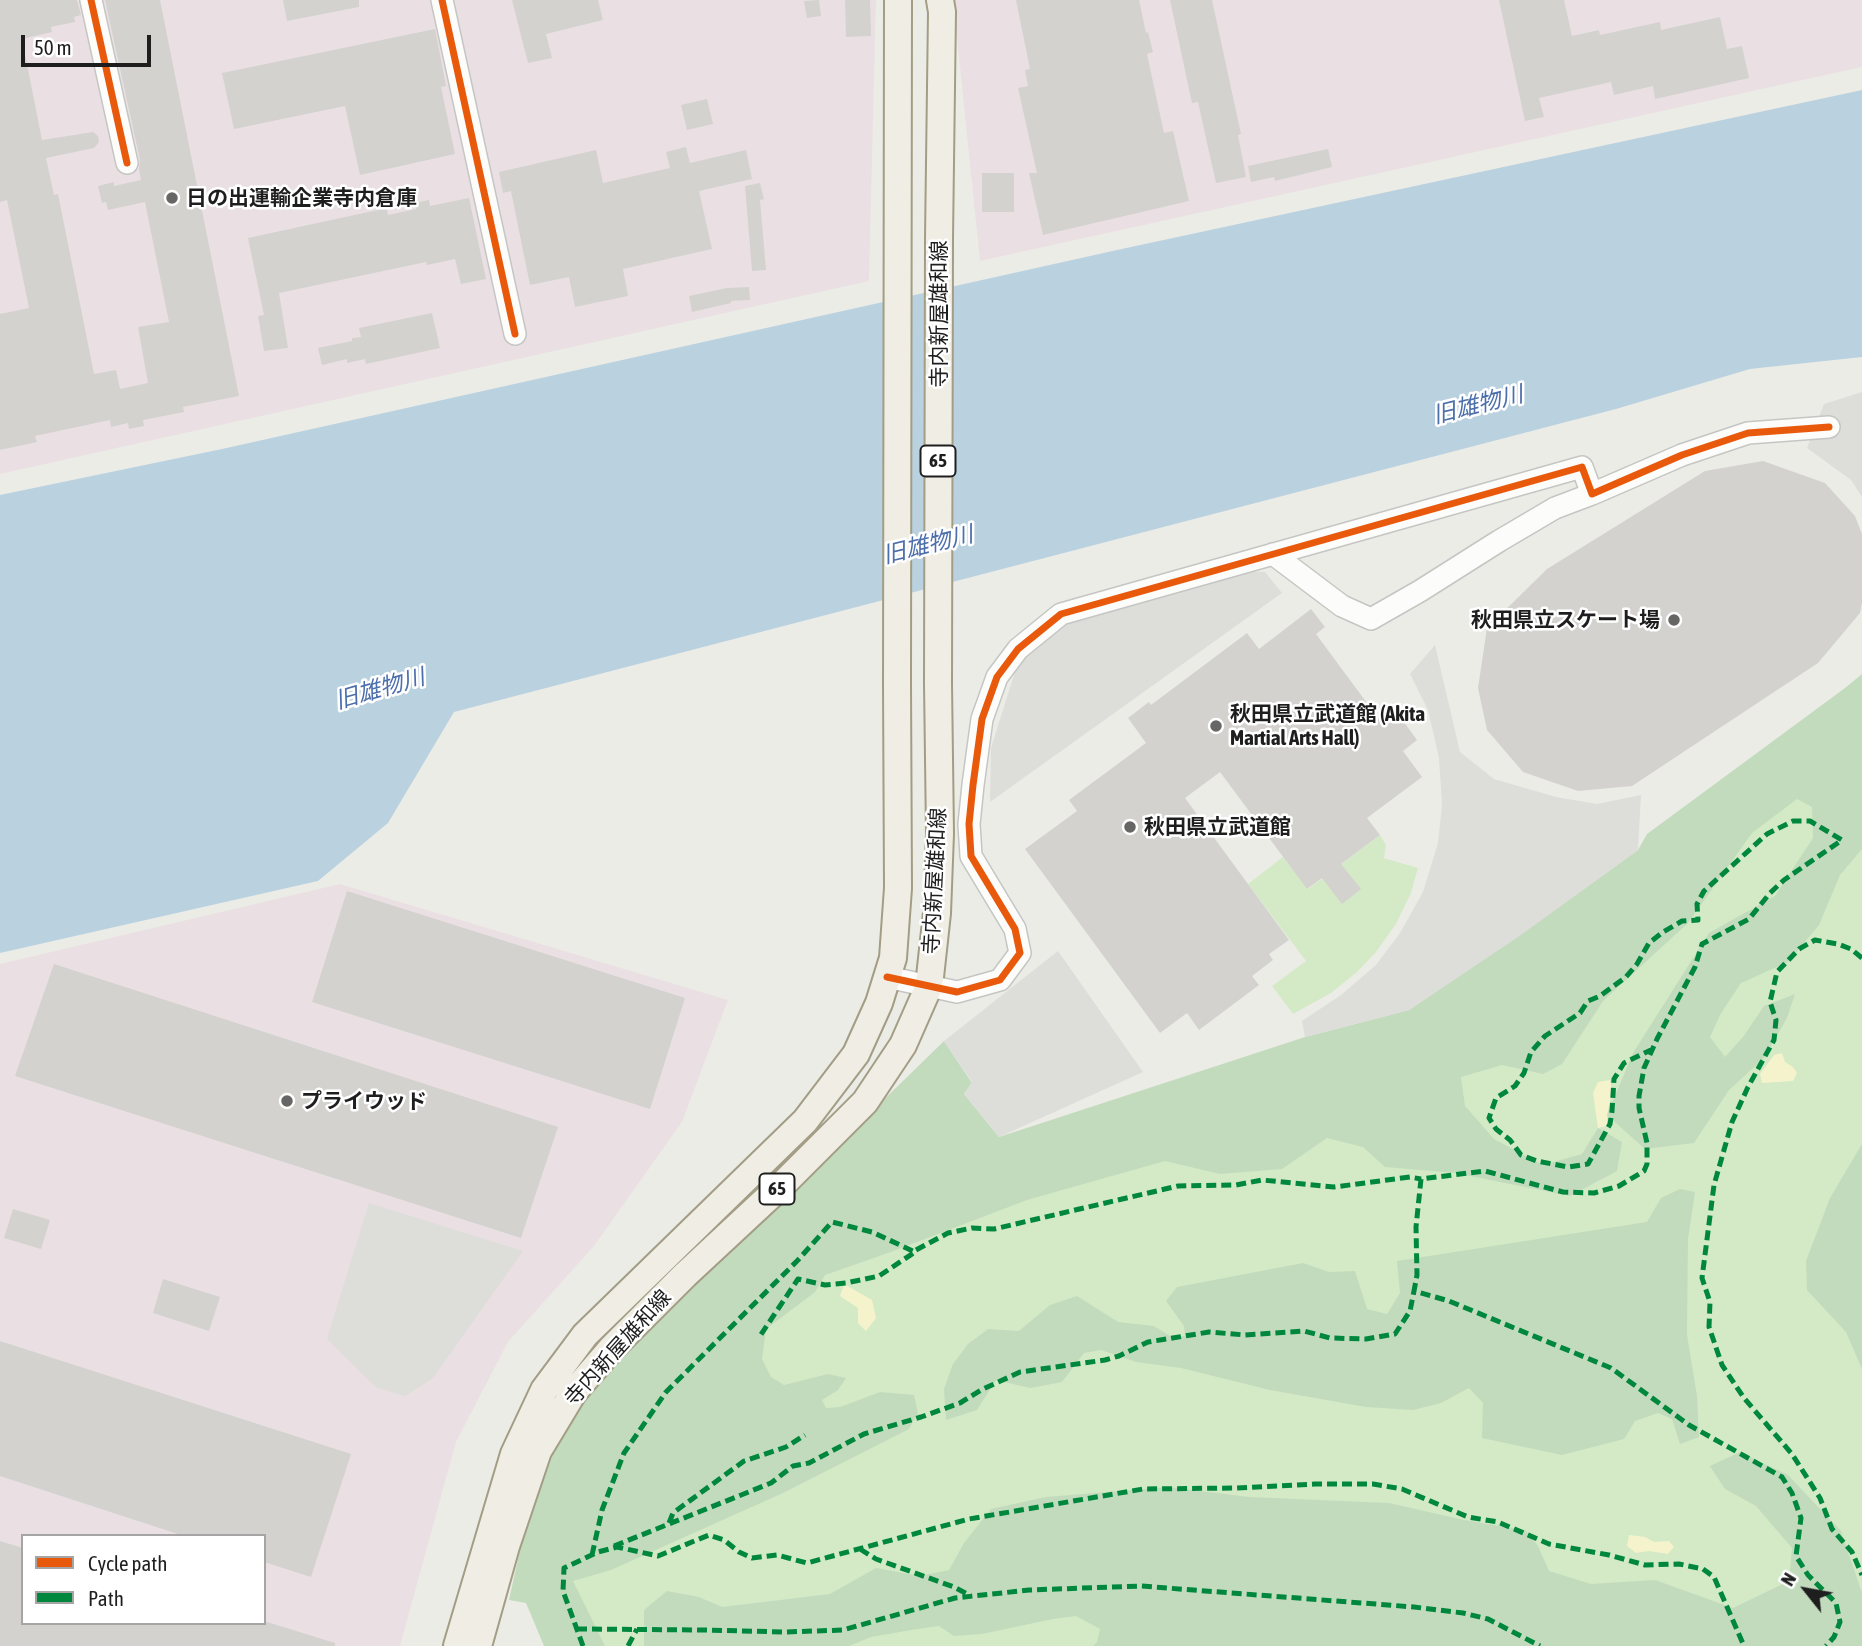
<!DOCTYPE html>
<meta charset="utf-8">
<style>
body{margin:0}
#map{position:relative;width:1862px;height:1646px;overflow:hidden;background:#ecece7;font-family:"Asap Condensed",sans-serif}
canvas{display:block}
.legend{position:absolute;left:21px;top:1534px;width:245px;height:91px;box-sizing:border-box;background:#fff;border:2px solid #a5a5a5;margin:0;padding:9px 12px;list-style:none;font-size:21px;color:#1e1e1e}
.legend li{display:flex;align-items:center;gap:14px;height:35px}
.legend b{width:35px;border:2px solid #a5a5a5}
.north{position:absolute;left:1771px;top:1555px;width:70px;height:70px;-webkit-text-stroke:5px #fff;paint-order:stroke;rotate:301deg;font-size:19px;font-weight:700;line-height:28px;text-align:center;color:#1e1e1e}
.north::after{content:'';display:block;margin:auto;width:24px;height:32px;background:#1e1e1e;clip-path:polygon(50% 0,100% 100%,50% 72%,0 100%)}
.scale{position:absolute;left:21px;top:35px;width:130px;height:32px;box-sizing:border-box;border:4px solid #1e1e1e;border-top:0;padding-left:9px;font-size:21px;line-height:24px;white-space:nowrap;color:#1e1e1e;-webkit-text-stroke:5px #fff;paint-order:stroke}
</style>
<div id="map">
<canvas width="1862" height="1646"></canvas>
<ul class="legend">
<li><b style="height:9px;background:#e8590c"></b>Cycle path</li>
<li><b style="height:9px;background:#00873e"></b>Path</li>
</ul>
<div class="north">N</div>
<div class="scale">50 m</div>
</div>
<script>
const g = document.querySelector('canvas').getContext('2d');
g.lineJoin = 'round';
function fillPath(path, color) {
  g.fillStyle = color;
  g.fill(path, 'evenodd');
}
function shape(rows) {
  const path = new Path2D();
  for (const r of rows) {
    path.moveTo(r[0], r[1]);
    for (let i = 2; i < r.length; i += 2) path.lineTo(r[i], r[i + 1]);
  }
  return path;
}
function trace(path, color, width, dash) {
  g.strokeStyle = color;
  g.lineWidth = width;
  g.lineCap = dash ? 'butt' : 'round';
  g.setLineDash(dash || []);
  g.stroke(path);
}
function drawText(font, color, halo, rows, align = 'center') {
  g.font = font + ' "Asap Condensed","Noto Sans JP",sans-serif';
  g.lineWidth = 5;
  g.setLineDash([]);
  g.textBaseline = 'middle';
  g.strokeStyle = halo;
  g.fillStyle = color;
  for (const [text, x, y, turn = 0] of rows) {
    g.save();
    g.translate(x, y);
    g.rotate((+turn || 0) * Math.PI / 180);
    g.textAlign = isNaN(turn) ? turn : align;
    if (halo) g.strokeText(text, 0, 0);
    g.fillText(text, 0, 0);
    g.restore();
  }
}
fillPath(shape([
 [0,0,876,0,869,281,0,474],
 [953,0,1862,0,1862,67,980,261],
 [340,884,728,1000,682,1122,594,1246,508,1342,456,1442,400,1646,0,1646,0,964],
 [23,1536,264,1536,264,1623,23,1623]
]), '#eae0e4');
fillPath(shape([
 [1862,754,1862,1646,579,1646,558,1590,756,1283,1369,1092,1767,785],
 [1380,835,1386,845,1384,858,1418,868,1411,893,1396,924,1376,952,1357,972,1331,993,1293,1014,1272,986,1306,961,1248,884,1283,857,1308,889]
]), '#d4eac6');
fillPath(shape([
 [1862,674,1862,849,1840,875,1819,925,1788,962,1741,983,1721,1013,1710,1037,1725,1057,1743,1037,1764,1006,1795,994,1787,1018,1764,1058,1729,1090,1694,1143,1645,1149,1607,1115,1633,1053,1709,933,1775,896,1813,838,1812,807,1797,799,1752,833,1688,923,1603,1001,1562,1064,1543,1074,1502,1065,1461,1077,1465,1106,1494,1139,1543,1165,1582,1154,1598,1128,1622,1142,1617,1171,1570,1196,1455,1173,1385,1167,1363,1147,1327,1138,1282,1169,1220,1174,1165,1161,1027,1200,888,1253,825,1275,815,1292,766,1329,762,1359,771,1377,784,1385,828,1374,846,1378,838,1390,822,1400,826,1408,840,1407,880,1392,914,1395,918,1413,909,1429,783,1493,611,1570,573,1581,605,1646,544,1646,526,1603,509,1600,540,1459,579,1397,639,1335,786,1195,944,1041,972,1083,964,1094,999,1137,1305,1037,1409,1010,1531,927,1638,850,1647,834,1845,688],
 [1862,1144,1862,1369,1846,1332,1807,1290,1806,1261,1830,1198],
 [1680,1189,1695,1192,1688,1239,1687,1335,1697,1396,1699,1437,1680,1444,1672,1419,1658,1413,1635,1421,1624,1439,1562,1455,1482,1438,1483,1403,1469,1388,1441,1403,1413,1410,1366,1407,1270,1390,1181,1368,1136,1362,1101,1350,1084,1353,1062,1382,1030,1388,996,1380,977,1410,946,1420,944,1389,953,1364,968,1344,988,1329,1019,1331,1050,1305,1077,1296,1118,1322,1154,1326,1170,1336,1185,1336,1184,1326,1166,1301,1177,1287,1303,1263,1329,1272,1355,1271,1367,1309,1387,1314,1400,1293,1397,1261,1647,1222,1661,1198],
 [1740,1452,1788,1475,1841,1531,1862,1593,1862,1646,1093,1646,1097,1642,1100,1629,1076,1616,1053,1619,982,1634,954,1636,939,1626,911,1630,871,1637,849,1646,644,1646,644,1610,667,1591,699,1597,722,1607,830,1594,876,1568,920,1576,949,1570,964,1543,991,1509,1046,1497,1168,1487,1249,1497,1389,1503,1464,1520,1525,1530,1538,1546,1549,1571,1591,1584,1655,1580,1733,1608,1789,1581,1792,1548,1756,1506,1725,1489,1710,1466]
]), '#c3dbbd');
fillPath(shape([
 [1782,1053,1785,1062,1793,1067,1797,1073,1793,1081,1762,1083,1760,1074,1774,1055],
 [1610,1080,1612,1092,1607,1115,1607,1126,1598,1128,1593,1093,1598,1082],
 [844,1284,872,1300,876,1318,866,1331,858,1323,858,1308,840,1296],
 [1629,1535,1645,1537,1654,1542,1669,1541,1674,1547,1668,1554,1649,1551,1636,1553,1627,1546]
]), '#f5f3cb');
fillPath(shape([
 [1862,392,1862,497,1851,480,1807,448,1824,404],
 [1234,571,1265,572,1282,593,990,802,991,748,1019,659,1059,617],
 [1435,645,1460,752,1494,779,1556,797,1597,804,1641,795,1638,850,1518,937,1409,1010,1305,1037,1302,1021,1341,995,1376,965,1400,933,1423,892,1438,843,1442,805,1439,758,1428,710,1410,674],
 [1058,951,1143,1072,999,1137,964,1094,972,1082,944,1041],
 [369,1203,523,1251,432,1379,405,1396,377,1388,327,1339]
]), '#ddddda');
fillPath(shape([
 [1862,90,1862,357,1750,369,1616,409,454,712,388,823,318,881,0,953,0,495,222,449,1117,250]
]), '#bad2df');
fillPath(shape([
 [0,0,77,0,81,15,74,17,75,22,51,27,52,32,22,39,42,140,93,132,98,136,99,142,94,148,46,158,54,195,58,194,94,374,116,370,120,389,148,383,138,327,169,322,145,202,108,210,106,202,102,203,98,186,114,182,114,186,141,180,139,169,140,160,105,0,160,0,239,396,183,407,184,412,143,420,144,426,129,429,128,423,111,427,110,420,35,436,37,442,0,450,0,314,29,308,7,200,0,202],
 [283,0,359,0,359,7,287,21],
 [512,0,598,0,603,20,546,34,552,58,528,63],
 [819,0,821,16,807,18,804,1],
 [845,0,870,0,871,36,846,37],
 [1016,0,1139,0,1146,33,1148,32,1153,52,1147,54,1164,133,1173,131,1189,201,1043,235,1029,173,1037,173,1018,88,1028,86,1025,70,1030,69],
 [1170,0,1212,0,1241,134,1238,135,1246,177,1216,183,1198,102,1192,103],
 [1499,0,1564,0,1572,36,1599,30,1600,35,1660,22,1661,30,1720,17,1727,49,1742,46,1749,78,1655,99,1653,86,1614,95,1611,82,1539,98,1544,117,1525,121],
 [435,29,446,86,441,87,455,154,360,175,345,106,234,129,222,73],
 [707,99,713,124,687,130,681,105],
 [686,147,690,163,746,150,752,179,699,191,712,249,623,269,628,296,575,307,569,277,530,285,511,191,503,193,499,172,596,150,603,183,670,168,666,152],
 [1328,149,1332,167,1275,181,1274,177,1251,182,1248,166],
 [982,173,1014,173,1014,212,982,212],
 [760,183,764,199,760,200,766,270,752,271,745,186],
 [469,198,486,279,461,284,455,259,427,265,426,262,279,293,288,348,264,351,258,316,264,315,248,238,387,208,388,215,416,209,414,203,429,200,430,206],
 [749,287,750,300,731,301,731,303,692,312,689,296,727,288],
 [432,313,440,348,366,364,365,359,347,363,347,359,322,365,318,348,352,341,352,338,361,337,359,328],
 [1763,461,1825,483,1855,516,1862,534,1862,603,1860,613,1818,663,1632,786,1578,791,1523,772,1487,730,1478,688,1487,628,1547,569,1705,471],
 [1311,609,1325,627,1316,634,1378,718,1393,707,1417,740,1403,751,1422,777,1367,818,1380,835,1341,864,1361,889,1342,904,1322,878,1307,889,1220,772,1185,798,1289,940,1269,954,1273,960,1252,976,1259,985,1199,1030,1187,1013,1160,1033,1025,849,1077,811,1069,800,1146,743,1128,718,1149,702,1151,705,1247,633,1259,649],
 [347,891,685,998,650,1109,312,1002],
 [54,964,558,1127,521,1238,15,1076],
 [13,1209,50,1220,41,1249,4,1238],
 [163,1279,220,1297,209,1331,153,1313],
 [0,1341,351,1454,311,1577,264,1562,264,1536,184,1536,0,1476],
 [0,1541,23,1548,23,1623,264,1623,264,1621,335,1643,335,1646,0,1646]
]), '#d3d2ce');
const minor = shape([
 [91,0,127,163],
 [442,0,515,334],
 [1273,554,1342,606,1371,619,1420,591,1499,541,1555,508,1592,494],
 [887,977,957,992,1000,980,1020,953,1015,929,971,856,969,824,973,785,982,719,997,677,1018,649,1061,614,1582,467,1592,494,1682,455,1748,433,1829,427]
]);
const major = shape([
 [457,1646,514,1454,544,1390,585,1335,805,1121,856,1054,879,1003,893,958,898,888,897,684,898,0],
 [478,1646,506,1546,538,1451,573,1393,611,1349,685,1275,785,1182,865,1102,903,1045,929,986,937,913,940,834,938,683,939,238,942,12,940,0]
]);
trace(minor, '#c5c5c3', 24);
trace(major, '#a29d84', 30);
trace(minor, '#fcfcfb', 21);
trace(major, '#f0ede4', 26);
trace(shape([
 [1862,958,1851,949,1838,944,1815,940,1799,949,1777,972,1770,1002,1776,1020,1774,1040,1748,1087,1732,1122,1714,1185,1702,1278,1710,1302,1709,1327,1722,1365,1744,1398,1792,1454,1820,1498,1832,1529,1852,1552,1862,1575],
 [1653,1049,1624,1063,1614,1079,1612,1111,1610,1124,1588,1164,1568,1167,1537,1161,1521,1155,1510,1140,1496,1129,1489,1118,1496,1098,1515,1086,1524,1073,1531,1052,1545,1036,1580,1013,1588,1001,1600,996,1626,977,1637,964,1649,943,1663,932,1682,921,1698,920,1697,904,1704,891,1767,834,1793,821,1810,821,1842,840,1784,880,1770,893,1749,919,1702,944,1695,967,1657,1039,1644,1068,1639,1096,1639,1108,1647,1143,1647,1164,1644,1171,1619,1186,1594,1193,1563,1192,1485,1171,1421,1179,1416,1227,1417,1275,1414,1291,1449,1301,1611,1368,1689,1425,1782,1477,1792,1493,1801,1518,1796,1556,1808,1575,1836,1603,1840,1622,1834,1637,1826,1646],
 [916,1250,948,1233,972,1228,994,1229,1178,1186,1236,1185,1262,1180,1334,1187,1410,1177,1421,1179],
 [669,1523,673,1513,744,1461,786,1447,805,1435],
 [614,1546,771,1483,793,1466,809,1463,864,1434,921,1417,960,1403,981,1390,1020,1372,1105,1360,1119,1356,1148,1342,1209,1332,1245,1335,1304,1331,1330,1338,1366,1339,1395,1334,1410,1311,1414,1291],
 [860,1549,876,1559,954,1587,971,1596],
 [592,1555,602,1510,624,1453,666,1392,798,1260,832,1222,872,1232,915,1252,879,1276,846,1283,825,1285,798,1279,760,1336],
 [577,1629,707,1630,786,1632,843,1630,955,1598,1029,1590,1141,1586,1414,1607,1463,1613,1488,1619,1540,1646],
 [583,1646,563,1591,564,1568,598,1552,617,1547,658,1556,709,1535,724,1540,739,1552,752,1558,777,1555,807,1563,969,1519,1143,1489,1236,1488,1315,1484,1373,1484,1402,1489,1468,1517,1498,1522,1549,1544,1609,1555,1645,1565,1679,1564,1703,1569,1714,1577,1744,1646],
 [628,1646,637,1629]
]), '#00873e', 5, [10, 5]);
trace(shape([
 [91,0,127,163],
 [442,0,515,334],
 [887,977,957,992,1000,980,1020,953,1015,929,971,856,969,824,973,785,982,719,997,677,1018,649,1061,614,1582,467,1592,494,1682,455,1748,433,1829,427]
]), '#e8590c', 7);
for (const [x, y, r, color] of [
 [172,198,7,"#666664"],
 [1674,620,7,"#666664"],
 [1216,726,7,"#666664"],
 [1130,827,7,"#666664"],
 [287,1101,7,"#666664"]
]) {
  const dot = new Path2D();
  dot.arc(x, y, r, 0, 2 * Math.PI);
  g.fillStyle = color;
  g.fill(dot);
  trace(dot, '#fff', 2.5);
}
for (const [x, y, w] of [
 [938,461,35],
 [777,1189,35]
]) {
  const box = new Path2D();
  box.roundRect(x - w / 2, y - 15.5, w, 31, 5);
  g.fillStyle = '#fff';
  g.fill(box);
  trace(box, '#1e1e1e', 2);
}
drawText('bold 19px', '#1e1e1e', null, [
 ["65",938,461],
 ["65",777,1189]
]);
drawText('bold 21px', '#1e1e1e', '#fff', [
 ["日の出運輸企業寺内倉庫",186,198],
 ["秋田県立スケート場",1660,620,"right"],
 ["秋田県立武道館 (Akita",1230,714],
 ["Martial Arts Hall)",1230,738],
 ["秋田県立武道館",1144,827],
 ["プライウッド",301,1101]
], 'left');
drawText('21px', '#1e1e1e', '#fff', [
 ["寺内新屋雄和線",939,314,-90],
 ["寺内新屋雄和線",935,881,-87],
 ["寺内新屋雄和線",618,1348,-48]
]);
drawText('italic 23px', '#4c6eab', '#fff', [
 ["旧雄物川",1478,405,-14],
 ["旧雄物川",928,545,-14],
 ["旧雄物川",380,689,-16]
]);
</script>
